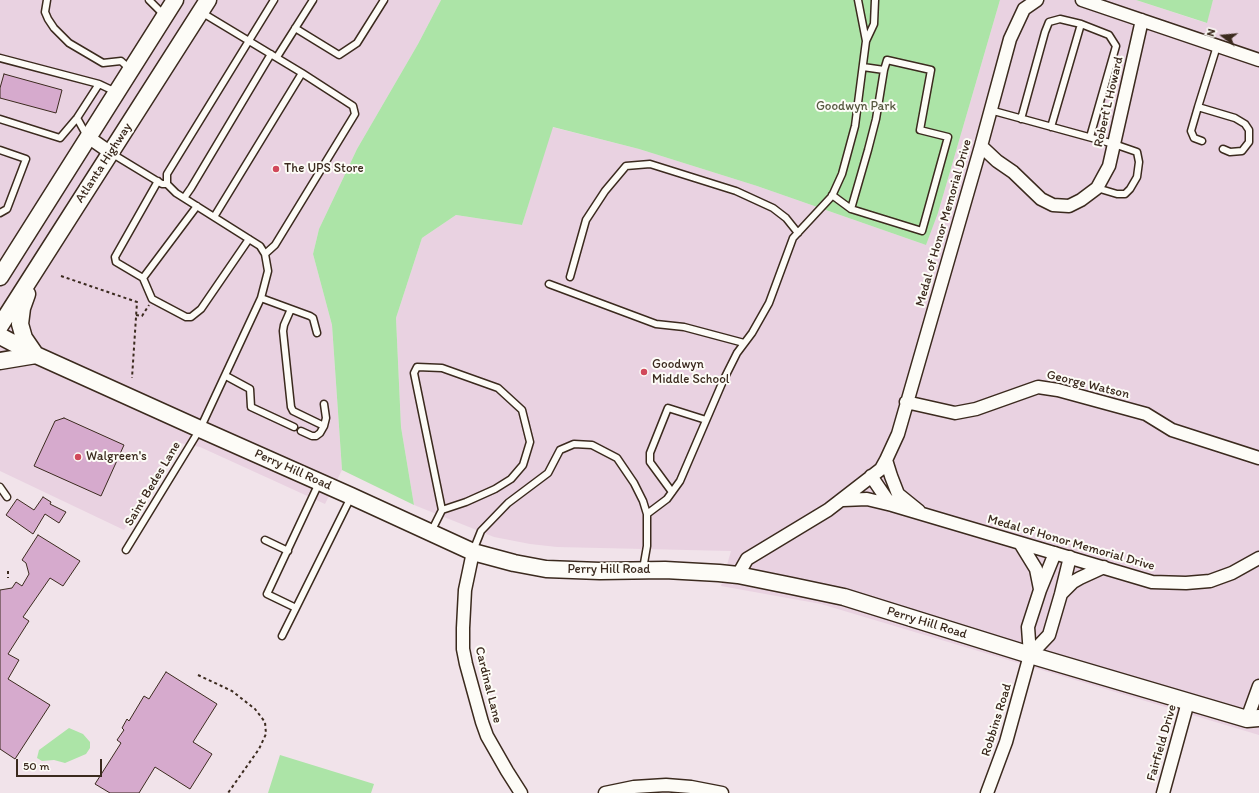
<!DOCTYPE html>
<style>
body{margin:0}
#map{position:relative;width:1259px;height:793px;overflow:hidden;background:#f1e3ea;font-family:Itim,sans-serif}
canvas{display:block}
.north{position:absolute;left:1203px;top:16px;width:40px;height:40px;-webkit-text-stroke:3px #fdfcf7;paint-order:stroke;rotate:286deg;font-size:11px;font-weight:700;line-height:16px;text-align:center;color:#3b2a1e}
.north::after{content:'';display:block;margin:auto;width:14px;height:18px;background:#3b2a1e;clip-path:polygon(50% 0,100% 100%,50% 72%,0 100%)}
.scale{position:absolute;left:16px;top:759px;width:86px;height:18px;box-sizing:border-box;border:2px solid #3b2a1e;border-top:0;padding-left:5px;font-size:12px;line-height:14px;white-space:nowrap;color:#3b2a1e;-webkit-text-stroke:3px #fdfcf7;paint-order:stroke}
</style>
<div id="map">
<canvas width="1259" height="793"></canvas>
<div class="north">N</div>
<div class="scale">50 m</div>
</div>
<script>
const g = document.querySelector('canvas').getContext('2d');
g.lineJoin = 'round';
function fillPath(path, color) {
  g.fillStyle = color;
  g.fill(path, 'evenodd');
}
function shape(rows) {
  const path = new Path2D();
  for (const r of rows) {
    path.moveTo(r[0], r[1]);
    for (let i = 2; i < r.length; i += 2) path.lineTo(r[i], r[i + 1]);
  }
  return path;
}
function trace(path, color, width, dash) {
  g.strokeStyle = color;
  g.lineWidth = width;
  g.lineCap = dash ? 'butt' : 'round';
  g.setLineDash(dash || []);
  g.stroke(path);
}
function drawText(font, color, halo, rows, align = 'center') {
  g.font = font + ' Itim,sans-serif';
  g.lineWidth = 4;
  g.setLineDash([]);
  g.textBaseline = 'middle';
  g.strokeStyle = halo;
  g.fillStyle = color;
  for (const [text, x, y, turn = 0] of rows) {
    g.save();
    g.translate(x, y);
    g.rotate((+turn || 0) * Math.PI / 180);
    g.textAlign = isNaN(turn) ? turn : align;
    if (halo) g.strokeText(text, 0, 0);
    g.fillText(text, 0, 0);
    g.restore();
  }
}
fillPath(shape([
 [0,0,441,0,418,44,357,149,319,229,313,254,332,325,342,470,325,504,200,447,180,443,124,530,0,471],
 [1000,0,1136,0,1206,23,1213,0,1259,0,1259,735,821,604,721,586,731,551,557,547,530,544,494,537,414,505,401,427,396,318,422,238,456,215,522,225,552,127,639,149,757,186,926,245,938,213]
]), '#e9d2e1');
fillPath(shape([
 [441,0,1000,0,938,213,926,245,757,186,639,149,553,127,522,225,456,215,422,238,396,318,401,427,414,505,342,470,332,325,313,254,319,229,357,149,418,44],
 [1136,0,1213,0,1207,23],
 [69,728,83,734,90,742,90,748,86,754,65,763,54,760,42,761,37,758,39,750],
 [280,755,374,784,371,793,268,793]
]), '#ace4a7');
const building = shape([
 [4,74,62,90,56,113,0,98,0,88,4,74],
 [64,418,124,445,101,496,34,466,55,421,64,418],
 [43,497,51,502,50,504,66,512,59,523,45,514,33,534,6,515,17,499,34,510,43,497],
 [38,535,80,561,63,586,50,578,23,617,29,621,8,654,19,660,8,679,50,705,15,759,0,749,0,590,12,588,16,582,22,586,29,574,26,563,22,560,38,535],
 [166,672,217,704,193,742,212,754,190,789,155,767,139,793,110,793,95,784,121,743,117,740,124,730,122,728,127,719,129,721,144,696,149,699,166,672]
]);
fillPath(building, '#d6aacd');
trace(building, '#3b2a1e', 1);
const service = shape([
 [47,0,45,12,48,19,54,28,69,43,103,63,121,61,131,70],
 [149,0,164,15],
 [858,0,866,41],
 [201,12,302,73],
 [295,28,339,55,357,43,384,0],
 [277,57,313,0],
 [0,58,99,84,77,118,60,138,0,119],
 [99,84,116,92],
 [1198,107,1217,46],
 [990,110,1114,144,1137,152,1139,162,1137,177,1130,189,1125,194,1117,194,1097,188],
 [77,118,87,136],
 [1021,119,1045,32,1049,22,1060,19,1081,24,1109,35,1116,46,1090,137],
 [1051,127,1081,24],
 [1202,141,1194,138,1191,131,1198,107,1235,118,1245,124,1249,130,1249,142,1242,151,1230,152,1223,149],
 [0,150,26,159,7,209,0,213],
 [111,153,162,184,167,184],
 [158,181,115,257,116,262,143,278,152,299,186,317,191,317,201,309,249,239],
 [832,195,851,209,922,231,948,137,920,130,931,70,887,60,884,70],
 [184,198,191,188,271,54],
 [851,209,868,150,876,119,884,70,863,67],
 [214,217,302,73,353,106,355,114,275,245,265,254],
 [570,277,586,220,605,191,626,166,650,164,736,191,773,208,786,218,798,233],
 [143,278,197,206],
 [549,284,656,324,684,327,744,343],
 [261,298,310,316,313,318,317,333],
 [291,309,284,325,283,331,291,407,293,411,324,426],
 [226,376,250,389,251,407,294,427],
 [301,431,312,436,316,436,320,433,324,426,326,418,324,404],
 [319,483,267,594,296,608,351,497],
 [0,487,7,497],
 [672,492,650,462,650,453,668,408,706,420],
 [647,514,667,499,680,481,723,381,737,353,752,333,769,303,793,238,832,196,842,174,855,126,866,41,874,24,875,0],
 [431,532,442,510,414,373,417,367,442,368,498,388,522,410,530,442,523,465,511,479,495,489,466,502,442,510],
 [265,540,288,551],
 [126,550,200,429,261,298,268,271,265,254,260,246,176,193,167,184,167,174,274,0],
 [473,551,481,531,508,503,548,473,560,450,574,444,592,445,617,458,634,483,643,501,647,514,647,546,643,569],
 [282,636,296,608]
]);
const minor = shape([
 [1082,0,1259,60],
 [88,137,111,153],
 [981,146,997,161,1013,172,1041,199,1053,205,1069,206,1081,200,1097,188,1109,166,1142,20],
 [906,402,955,413,976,409,1038,387,1058,390,1146,414,1172,430,1259,458],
 [886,460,891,476,898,494,919,511],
 [871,476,886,498,892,505,1152,582,1186,583,1210,581,1232,573,1259,558],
 [843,500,867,499,892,505],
 [1020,543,1036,569,1040,589],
 [473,552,465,590,463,628,463,649,466,664,482,722,487,736,507,771,521,793],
 [738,575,747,559,828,510,881,469,886,460,898,434,981,146,1010,39,1024,9,1037,0],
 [1062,593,1073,582,1080,578,1104,567],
 [1030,655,1049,635,1061,594,1070,557],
 [1247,719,1259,686],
 [605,793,634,787,666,785,691,787,722,793],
 [987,793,1006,742,1030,655,1028,627,1040,590,1055,553],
 [1163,793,1188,702]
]);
const secondary = shape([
 [0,277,175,0],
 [27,294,22,308,20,324,24,338,35,354],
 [0,326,208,0],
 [0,336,36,355,200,429,351,496,473,552,514,563,546,569,600,571,665,570,719,573,738,575,792,586,844,597,1030,655,1247,719,1259,718],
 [0,361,36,355]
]);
trace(service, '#3b2a1e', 9);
trace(minor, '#3b2a1e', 15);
trace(secondary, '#3b2a1e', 19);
trace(shape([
 [61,276,137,302,132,378],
 [136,315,142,316,149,305],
 [8,571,8,578],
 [198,675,232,691,255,709,265,722,266,734,259,749,228,793]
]), '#3b2a1e', 2, [3, 3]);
trace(service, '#fdfcf7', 6);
trace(minor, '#fdfcf7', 12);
trace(secondary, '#fdfcf7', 16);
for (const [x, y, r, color] of [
 [276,169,4,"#d1495b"],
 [644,372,4,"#d1495b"],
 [78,457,4,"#d1495b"]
]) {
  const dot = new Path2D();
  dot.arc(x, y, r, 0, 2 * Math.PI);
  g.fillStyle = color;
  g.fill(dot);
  trace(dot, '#fdfcf7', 1.5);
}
drawText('13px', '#3b2a1e', '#fdfcf7', [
 ["Robert L Howard",1109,102,-77],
 ["Atlanta Highway",104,163,-57],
 ["Medal of Honor Memorial Drive",944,223,-74],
 ["George Watson",1088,385,14],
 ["Perry Hill Road",293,470,24],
 ["Saint Bedes Lane",153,484,-59],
 ["Medal of Honor Memorial Drive",1071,543,16],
 ["Perry Hill Road",609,570],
 ["Perry Hill Road",927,623,17],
 ["Cardinal Lane",488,685,76],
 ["Robbins Road",997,720,-73],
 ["Fairfield Drive",1162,743,-74]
]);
drawText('13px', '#575840', '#fdfcf7', [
 ["Goodwyn Park",856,107]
]);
drawText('13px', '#3b2a1e', '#fdfcf7', [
 ["The UPS Store",284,169],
 ["Goodwyn",652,365],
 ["Middle School",652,380],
 ["Walgreen's",86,457]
], 'left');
</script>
